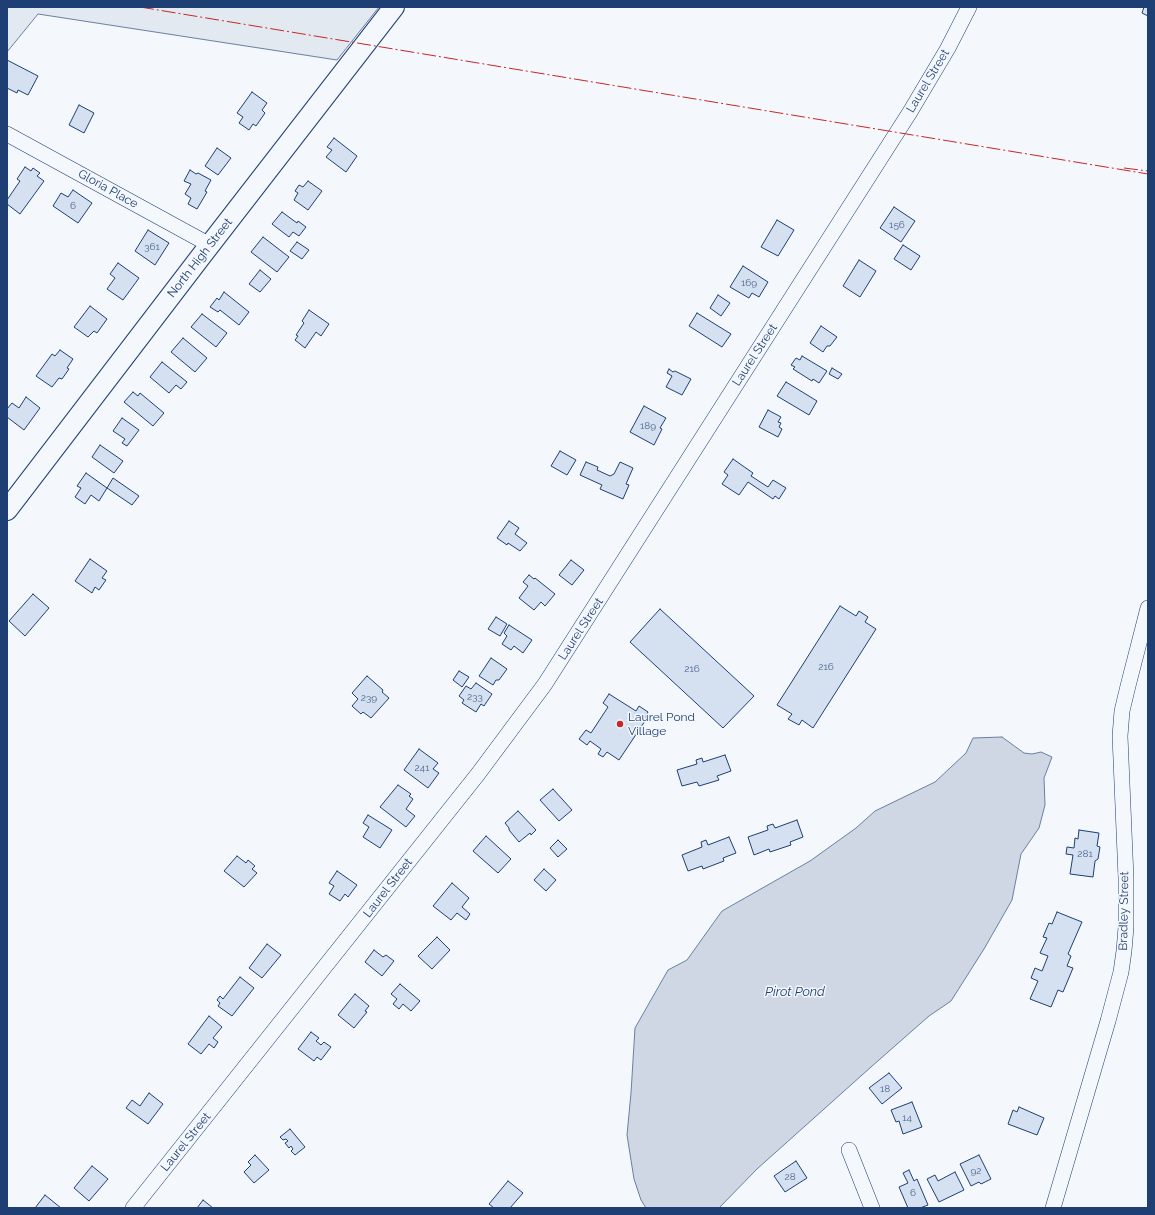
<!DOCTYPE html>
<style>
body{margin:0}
#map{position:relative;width:1155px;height:1215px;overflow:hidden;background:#f4f7fb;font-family:Raleway,sans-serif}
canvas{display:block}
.frame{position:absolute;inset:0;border:8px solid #1d3f73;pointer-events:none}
</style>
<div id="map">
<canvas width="1155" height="1215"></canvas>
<div class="frame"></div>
</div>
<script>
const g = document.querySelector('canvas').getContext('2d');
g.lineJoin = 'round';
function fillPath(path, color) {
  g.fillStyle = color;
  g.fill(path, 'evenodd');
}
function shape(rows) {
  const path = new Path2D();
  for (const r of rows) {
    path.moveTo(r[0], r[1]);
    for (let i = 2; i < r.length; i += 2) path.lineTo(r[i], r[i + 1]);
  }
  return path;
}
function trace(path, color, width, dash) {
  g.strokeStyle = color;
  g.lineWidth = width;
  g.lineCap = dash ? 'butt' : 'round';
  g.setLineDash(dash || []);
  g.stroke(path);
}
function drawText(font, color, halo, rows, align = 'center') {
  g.font = font + ' Raleway,sans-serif';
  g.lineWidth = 3;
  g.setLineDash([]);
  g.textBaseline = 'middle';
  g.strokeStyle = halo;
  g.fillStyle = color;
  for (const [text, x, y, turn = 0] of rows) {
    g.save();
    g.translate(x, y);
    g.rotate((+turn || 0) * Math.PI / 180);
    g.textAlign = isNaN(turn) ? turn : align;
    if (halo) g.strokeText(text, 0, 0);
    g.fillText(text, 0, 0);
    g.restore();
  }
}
const green = shape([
 [7,7,379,7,337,60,38,14,7,52,7,7]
]);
fillPath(green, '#e3e9f0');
trace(green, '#687fa3', 1);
const water = shape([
 [1002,737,1024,753,1032,754,1041,752,1052,757,1044,778,1045,805,1039,828,1021,854,1012,900,984,949,951,1001,929,1016,871,1067,757,1169,719,1208,646,1208,641,1200,634,1179,627,1135,631,1093,635,1028,668,970,687,960,722,911,810,861,856,828,875,811,935,782,966,753,973,738,1002,737]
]);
fillPath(water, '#cfd7e4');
trace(water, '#687fa3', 1);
const building = shape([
 [1144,7,1148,7,1148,16,1142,13,1144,7],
 [7,60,38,76,28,95,18,90,17,93,7,88,7,60],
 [252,92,267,103,262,110,265,113,256,126,253,124,249,130,239,123,243,117,237,113,252,92],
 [79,105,94,113,84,133,69,125,79,105],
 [334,138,357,156,346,172,326,157,332,150,327,147,334,138],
 [217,148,231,158,218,175,205,166,217,148],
 [25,167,31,171,33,168,40,173,37,176,44,181,20,214,7,204,7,200,20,181,17,179,25,167],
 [190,170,196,174,198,173,211,180,205,191,207,192,197,209,188,204,191,198,185,194,191,184,184,181,190,170],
 [308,181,322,191,308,210,294,200,298,193,295,191,299,185,303,187,308,181],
 [73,190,92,203,78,223,53,206,61,193,68,197,73,190],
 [894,207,915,221,901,242,880,228,894,207],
 [282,212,297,223,298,221,306,227,299,236,293,232,289,237,272,224,282,212],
 [777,220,794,230,778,256,761,247,777,220],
 [148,230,169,243,155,265,135,251,148,230],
 [263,237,289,257,277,272,251,252,263,237],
 [297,242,309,250,302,259,290,251,297,242],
 [903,245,920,256,911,270,894,259,903,245],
 [859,260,876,271,860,297,843,286,859,260],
 [118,263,139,278,123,300,107,289,115,278,110,274,118,263],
 [743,266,768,282,759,297,752,293,749,298,730,287,743,266],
 [260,270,271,279,260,292,249,284,260,270],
 [224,292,249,312,239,325,220,310,218,312,210,307,217,298,219,300,224,292],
 [718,295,730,303,721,316,710,308,718,295],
 [90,306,107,319,97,333,94,331,88,337,74,327,90,306],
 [309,310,329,324,321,336,316,332,305,348,295,340,298,336,296,335,304,323,302,321,309,310],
 [697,313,731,334,722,347,689,326,697,313],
 [202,314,227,333,216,347,191,327,202,314],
 [821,326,837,337,830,346,827,346,823,352,810,343,821,326],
 [183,338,207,358,195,372,171,352,183,338],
 [60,350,73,359,67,368,69,369,62,379,59,378,52,387,36,376,52,354,55,356,60,350],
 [802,356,827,371,819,383,813,379,812,381,793,369,795,367,791,365,796,358,800,360,802,356],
 [162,362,187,382,181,389,176,385,169,393,150,377,162,362],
 [832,368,842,374,838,379,829,374,832,368],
 [669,369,673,372,675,371,691,379,682,395,666,387,672,376,667,373,669,369],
 [786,382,817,401,809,415,777,396,786,382],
 [133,392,138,396,140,393,164,413,153,426,124,402,133,392],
 [26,397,40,408,24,430,7,417,7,409,12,403,19,408,26,397],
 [644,406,666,418,660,428,662,429,654,445,630,432,644,406],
 [768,410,781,417,778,422,781,423,779,427,782,429,778,437,759,427,768,410],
 [122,418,139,430,127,446,122,443,125,439,113,431,122,418],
 [100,445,123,461,114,473,92,457,100,445],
 [560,451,576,460,567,475,551,466,560,451],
 [733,459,753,473,751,476,768,487,773,480,786,488,779,499,775,496,773,499,748,482,739,495,722,484,728,475,724,472,733,459],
 [586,462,598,467,597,470,610,476,614,474,620,462,633,468,626,484,629,485,623,499,600,489,602,485,580,475,586,462],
 [86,473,107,488,113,478,139,496,132,505,107,488,99,501,91,495,85,504,75,497,81,488,77,486,86,473],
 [509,521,519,528,515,534,527,543,520,551,508,543,507,545,497,538,509,521],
 [90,559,107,571,102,578,106,580,99,590,95,587,92,593,75,581,90,559],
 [571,560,584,570,572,585,559,575,571,560],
 [529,575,534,579,535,578,555,594,545,606,541,602,534,610,519,598,528,586,523,582,529,575],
 [33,594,49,608,25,636,9,621,33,594],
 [840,606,856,616,859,611,868,617,865,622,876,629,813,728,802,720,799,725,788,719,792,714,777,705,840,606],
 [660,609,754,696,723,728,630,642,660,609],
 [496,617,507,624,500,636,488,629,496,617],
 [509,625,532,640,523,653,514,646,511,650,502,644,507,636,504,633,509,625],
 [491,658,507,669,499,680,496,680,493,685,479,676,491,658],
 [459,671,469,677,462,687,453,680,459,671],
 [367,676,383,690,382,692,389,698,371,718,363,712,361,714,352,706,358,699,352,693,367,676],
 [476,683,492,694,484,706,481,704,476,712,462,703,464,700,459,696,466,686,471,689,476,683],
 [609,694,636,711,639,706,648,712,645,717,647,718,619,760,607,752,603,757,598,754,601,749,590,741,587,745,579,739,586,730,591,733,608,707,603,703,609,694],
 [419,749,438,763,433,769,439,773,428,788,404,770,419,749],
 [725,755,731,771,717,776,719,780,699,786,697,782,682,786,677,770,697,764,696,760,702,758,703,762,725,755],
 [398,785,411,794,409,796,413,799,406,809,415,816,406,827,380,807,398,785],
 [553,789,572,810,559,821,540,800,553,789],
 [518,811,536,830,531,835,530,833,519,842,509,830,509,828,505,823,518,811],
 [368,815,392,830,380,848,363,837,369,827,363,823,368,815],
 [797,820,803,837,790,842,791,845,770,852,769,849,754,855,748,837,768,830,767,826,773,824,775,828,797,820],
 [1079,830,1099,833,1097,846,1100,847,1098,859,1095,861,1093,877,1070,874,1073,855,1066,854,1067,847,1074,848,1075,838,1078,839,1079,830],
 [486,836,511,859,498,873,473,851,486,836],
 [729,837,736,853,723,858,724,861,703,869,702,866,688,871,682,855,702,847,701,842,706,840,708,845,729,837],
 [558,840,567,849,558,857,550,848,558,840],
 [237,856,246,863,248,860,255,866,252,869,257,873,244,887,224,871,237,856],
 [544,869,556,880,546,891,534,880,544,869],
 [337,871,357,885,348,897,345,894,340,901,329,894,334,886,329,883,337,871],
 [452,883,469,898,462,907,470,914,466,920,457,913,451,920,433,906,452,883],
 [1057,912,1082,922,1068,954,1071,956,1067,966,1073,968,1063,992,1058,990,1051,1007,1030,999,1038,981,1031,978,1035,968,1042,971,1048,956,1040,953,1047,938,1043,937,1049,923,1052,924,1057,912],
 [437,937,450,950,432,969,418,956,437,937],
 [267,944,281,955,262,978,249,968,267,944],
 [374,950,383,957,386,955,394,961,382,976,365,962,374,950],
 [240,977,254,988,232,1016,218,1006,220,1003,217,1000,220,996,223,999,240,977],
 [400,984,420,1001,411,1011,403,1004,399,1009,393,1004,397,999,391,994,400,984],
 [355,994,369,1006,365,1011,367,1012,354,1028,338,1015,355,994],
 [209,1016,222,1027,213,1038,218,1042,214,1048,209,1044,201,1054,188,1044,209,1016],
 [311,1032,319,1038,316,1041,321,1045,324,1042,331,1047,321,1060,317,1057,314,1061,298,1049,311,1032],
 [889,1073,902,1088,882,1104,869,1088,889,1073],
 [149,1093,163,1104,148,1124,126,1108,132,1100,140,1106,149,1093],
 [912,1102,922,1127,903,1134,899,1121,896,1122,891,1110,912,1102],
 [1019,1107,1044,1118,1037,1135,1008,1124,1013,1110,1017,1112,1019,1107],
 [290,1129,305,1147,295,1155,291,1151,293,1149,291,1146,289,1148,285,1143,288,1141,286,1139,283,1140,280,1137,290,1129],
 [255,1155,269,1170,254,1183,244,1172,251,1165,248,1162,255,1155],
 [979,1155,991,1179,981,1184,979,1182,971,1186,960,1164,979,1155],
 [796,1161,807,1178,785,1192,774,1176,796,1161],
 [92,1166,108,1179,89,1201,74,1188,92,1166],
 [909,1170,914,1181,917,1179,928,1205,920,1208,908,1208,899,1187,908,1183,903,1173,909,1170],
 [955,1172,964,1190,939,1202,927,1179,935,1175,938,1181,955,1172],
 [508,1181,523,1193,510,1208,494,1208,489,1204,508,1181],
 [45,1195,61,1208,35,1208,45,1195],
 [203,1200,213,1208,197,1208,203,1200]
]);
fillPath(building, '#d5e0f0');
trace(building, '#1d3f73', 1);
const minor = shape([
 [7,134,210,245],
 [849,1150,872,1208],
 [133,1208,478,774,545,684,910,112,948,48,969,7],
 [1053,1208,1108,1021,1121,972,1124,951,1126,927,1126,878,1120,736,1122,711,1128,686,1148,608]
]);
const major = shape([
 [7,510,202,255,394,7]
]);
trace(minor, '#1d3f73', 16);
trace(major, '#1d3f73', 22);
trace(minor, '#f4f7fb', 15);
trace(major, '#f4f7fb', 20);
trace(shape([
 [140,7,1148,174],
 [1124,168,1148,171]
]), '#c62828', 1, [14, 3, 2, 3]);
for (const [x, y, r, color] of [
 [620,724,4,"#c62828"]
]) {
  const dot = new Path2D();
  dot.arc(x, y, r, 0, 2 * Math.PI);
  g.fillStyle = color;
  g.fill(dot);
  trace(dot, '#f4f7fb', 1.5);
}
drawText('10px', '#4b6792', null, [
 ["6",73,206],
 ["156",897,225],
 ["361",152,247],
 ["169",749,283],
 ["189",648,426],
 ["216",826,667],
 ["216",692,669],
 ["233",475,697],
 ["239",369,698],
 ["241",422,768],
 ["281",1085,854],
 ["18",885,1089],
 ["14",907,1118],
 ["92",976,1171],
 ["28",790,1177],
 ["6",913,1193]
]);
drawText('12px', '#1d3f73', '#f4f7fb', [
 ["Laurel Street",928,81,-59],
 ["Gloria Place",108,189,29],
 ["North High Street",200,258,-52],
 ["Laurel Street",755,355,-57],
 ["Laurel Street",581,629,-57],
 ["Laurel Street",388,888,-52],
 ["Bradley Street",1124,911,-89],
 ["Laurel Street",186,1142,-51]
]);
drawText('12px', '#1d3f73', '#f4f7fb', [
 ["Laurel Pond",628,717],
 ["Village",628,731]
], 'left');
drawText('italic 13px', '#1d3f73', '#f4f7fb', [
 ["Pirot Pond",795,992]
]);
</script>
